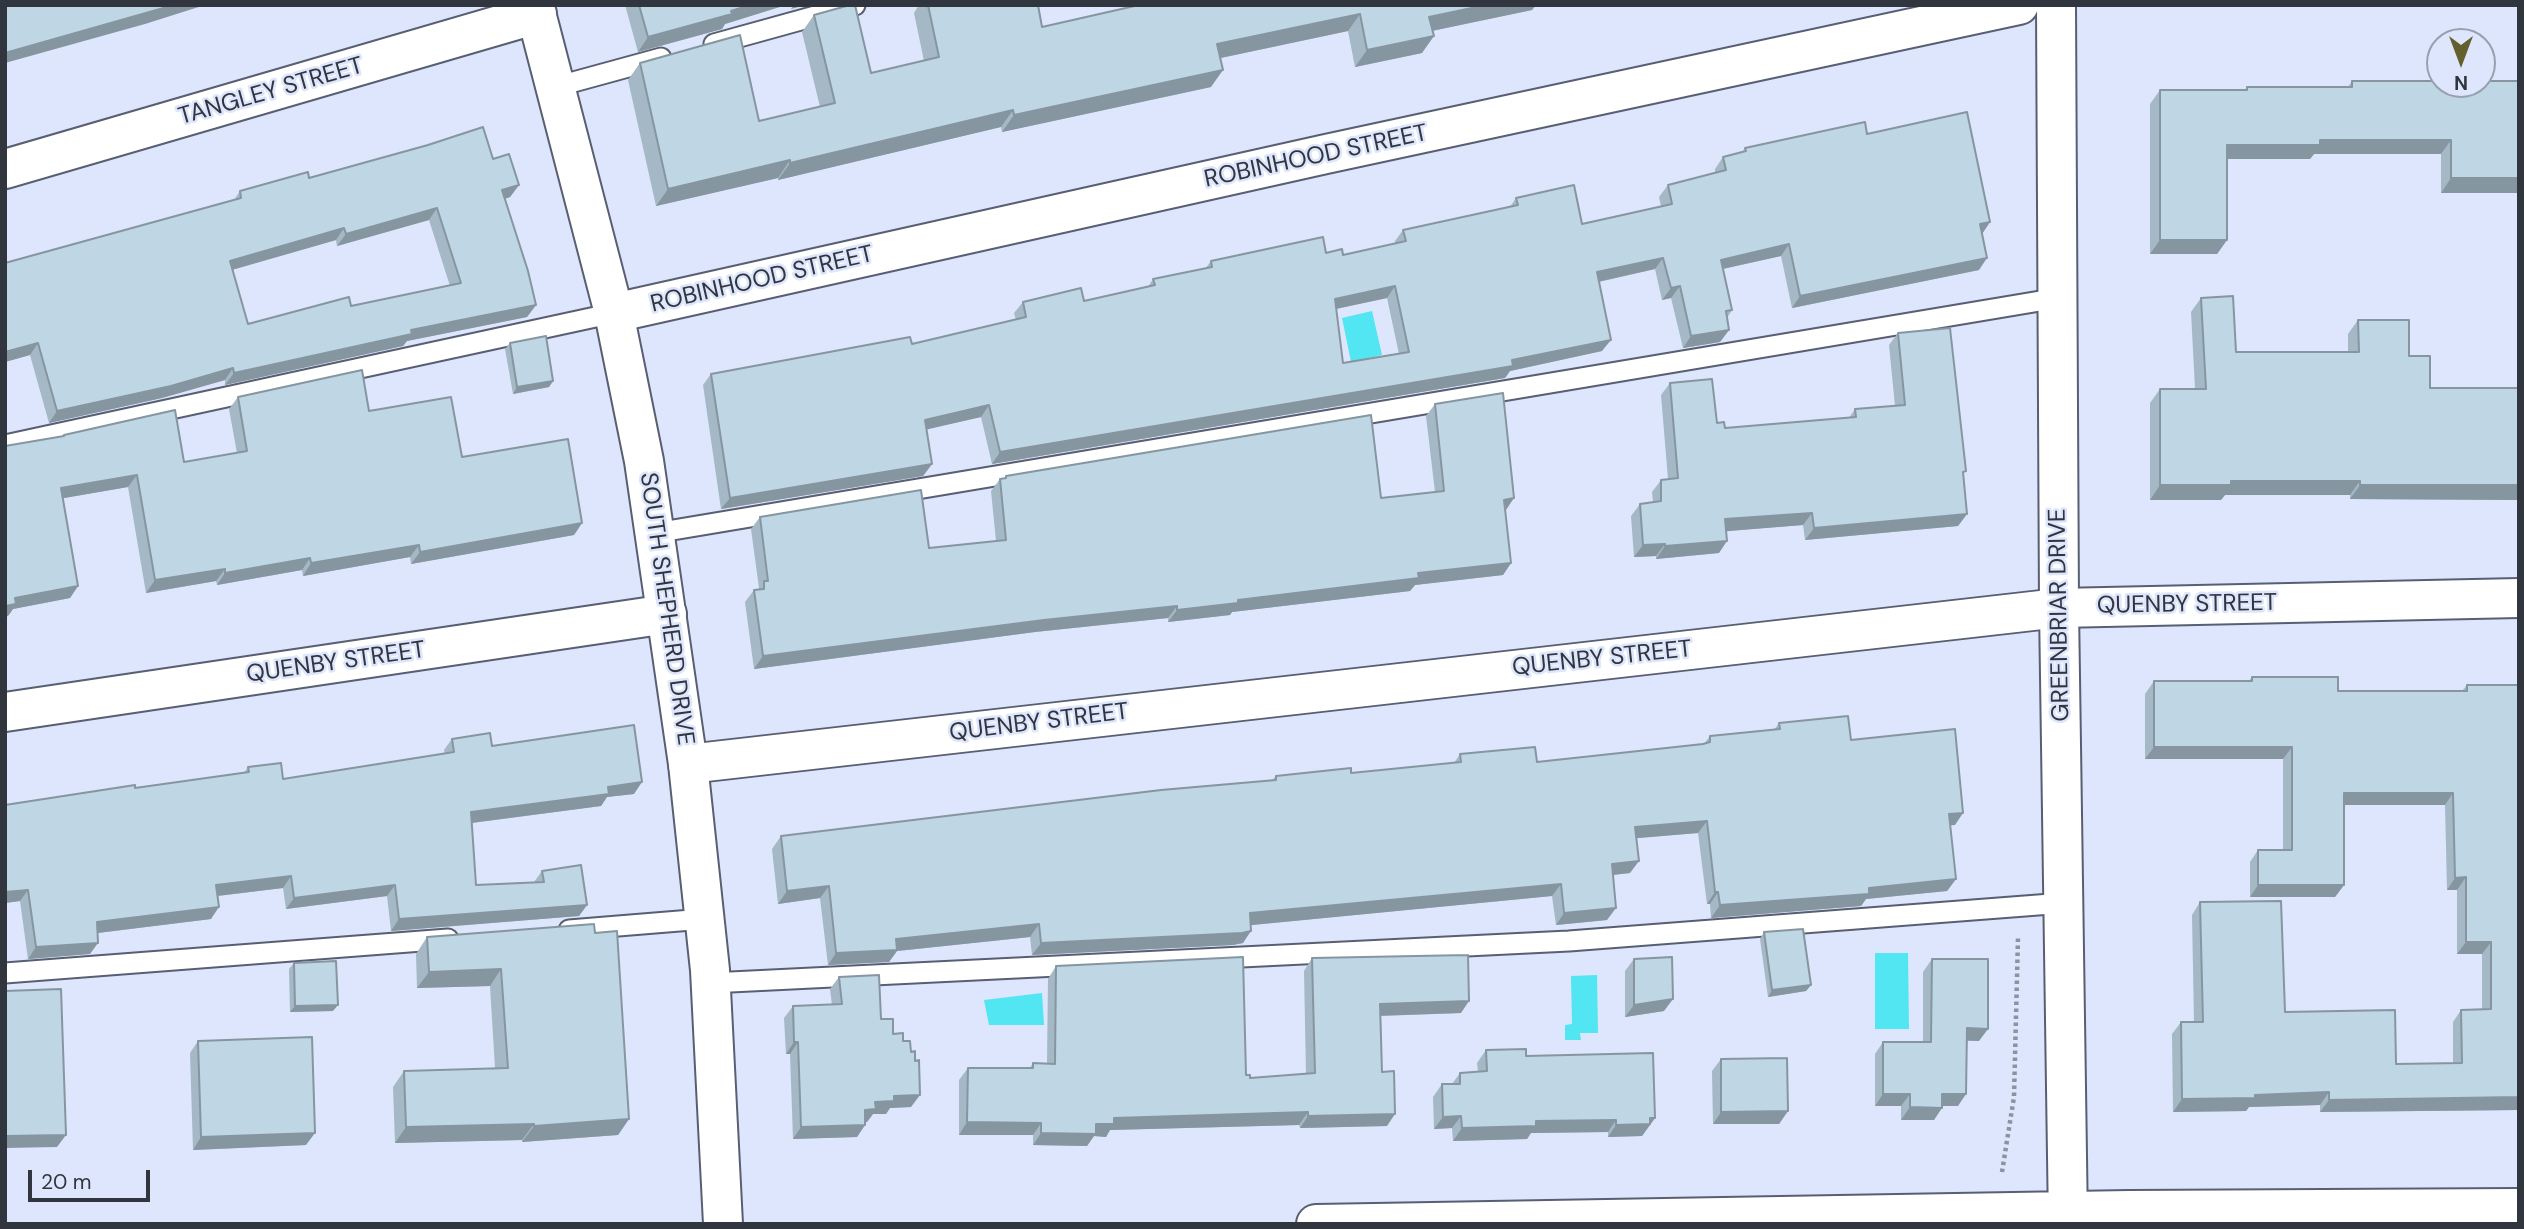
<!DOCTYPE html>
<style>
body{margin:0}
#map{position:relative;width:2524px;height:1229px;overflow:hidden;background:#dde6fc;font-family:"DM Sans",sans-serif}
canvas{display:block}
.frame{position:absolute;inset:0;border:7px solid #31353d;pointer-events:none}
.north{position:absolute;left:2426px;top:28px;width:70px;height:70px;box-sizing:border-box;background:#dde6fc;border:2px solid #989fb0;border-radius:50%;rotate:180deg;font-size:19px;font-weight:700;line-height:28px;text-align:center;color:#31353d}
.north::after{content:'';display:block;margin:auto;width:24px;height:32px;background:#645f2c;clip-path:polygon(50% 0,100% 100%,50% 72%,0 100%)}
.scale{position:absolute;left:28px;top:1170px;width:122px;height:32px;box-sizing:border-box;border:4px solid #31353d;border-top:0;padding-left:9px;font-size:21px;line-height:24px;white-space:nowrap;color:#31353d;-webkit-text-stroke:5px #dde6fc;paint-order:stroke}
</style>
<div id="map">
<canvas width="2524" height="1229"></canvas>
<div class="frame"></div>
<div class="north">N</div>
<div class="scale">20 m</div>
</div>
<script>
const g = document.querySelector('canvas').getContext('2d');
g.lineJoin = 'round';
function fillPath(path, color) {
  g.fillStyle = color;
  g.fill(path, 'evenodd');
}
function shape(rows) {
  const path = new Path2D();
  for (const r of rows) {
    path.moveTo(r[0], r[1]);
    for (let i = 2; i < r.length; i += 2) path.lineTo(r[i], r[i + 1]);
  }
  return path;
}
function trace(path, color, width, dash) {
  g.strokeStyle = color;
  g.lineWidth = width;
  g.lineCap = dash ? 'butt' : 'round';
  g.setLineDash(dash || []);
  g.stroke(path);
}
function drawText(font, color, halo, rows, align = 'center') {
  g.font = font + ' "DM Sans",sans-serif';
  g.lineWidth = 5;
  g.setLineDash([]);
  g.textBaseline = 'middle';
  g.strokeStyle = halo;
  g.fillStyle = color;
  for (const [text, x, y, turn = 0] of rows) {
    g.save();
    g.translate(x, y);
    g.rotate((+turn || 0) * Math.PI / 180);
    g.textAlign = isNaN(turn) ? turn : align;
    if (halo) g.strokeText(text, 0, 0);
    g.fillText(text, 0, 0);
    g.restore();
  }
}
fillPath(shape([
 [1372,311,1382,355,1351,362,1342,318],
 [1875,953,1908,953,1909,1029,1875,1029],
 [1597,975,1598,1033,1580,1033,1581,1040,1565,1040,1565,1025,1572,1024,1571,976],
 [1042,993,1044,1025,989,1025,984,1000]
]), '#51e6f1');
const lane = shape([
 [714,44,855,5],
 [555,87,661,58],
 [5,445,614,313],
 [655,533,2058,298],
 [569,930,704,919],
 [5,973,448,939],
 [710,983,1569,941,2064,903]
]);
const street = shape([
 [5,169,537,14],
 [614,313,1326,154,2019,5],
 [5,712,667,614],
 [688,764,2059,608,2519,598]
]);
const secondary = shape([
 [534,5,614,313,644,461,688,764,710,970,723,1224],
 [2056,5,2059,608,2068,1224],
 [1316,1224,2129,1210,2519,1208]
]);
trace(lane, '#585f72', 23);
trace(street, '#585f72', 42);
trace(secondary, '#585f72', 42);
trace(shape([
 [2002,1172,2014,1097,2018,937]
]), '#8c92a2', 4.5, [3.5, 3.5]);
trace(lane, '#fff', 19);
trace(street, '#fff', 38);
trace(secondary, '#fff', 38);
fillPath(shape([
 [625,5,786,5,725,24,722,29,638,52],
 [919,5,1038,5,1042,27,1139,5,1536,5,1532,10,1432,31,1422,53,1355,67,1348,31,1221,58,1211,87,1002,132,1001,127,778,180,778,178,656,206,628,80,640,63,759,121,820,107,802,32,814,15,871,73,924,61,914,13],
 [2352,81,2440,81,2519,193,2441,193,2441,154,2314,154,2310,159,2227,159,2227,240,2217,254,2150,254,2150,104,2160,90,2245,90,2247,87,2348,87],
 [1867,134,1990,222,1982,234,1979,270,1792,308,1781,256,1723,269,1732,310,1727,318,1729,330,1720,342,1683,348,1671,298,1662,300,1655,269,1599,282,1602,351,1510,371,1505,378,992,464,981,417,926,429,932,464,923,476,721,509,703,385,711,374,912,344,1016,320,1014,313,1023,302,1084,301,1148,287,1153,279,1205,269,1211,261,1326,253,1343,255,1395,244,1395,241,1403,230,1510,207,1516,198,1582,224,1661,206,1659,197,1668,185,1715,173,1715,169,1723,157,1742,152,1745,148],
 [1387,298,1399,354,1343,363,1336,309],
 [493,159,519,185,510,197,505,199,536,305,527,317,407,341,403,346,225,385,225,380,162,398,49,423,30,355,5,362,234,200,240,191,309,178],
 [429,220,450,286,351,306,248,324,232,270,336,240,337,246],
 [2201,298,2236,352,2348,352,2348,334,2358,320,2409,356,2430,388,2519,388,2519,500,2350,499,2350,495,2225,495,2221,500,2150,500,2150,403,2160,389,2195,389,2191,312],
 [1898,333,1963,474,1967,514,1958,526,1805,540,1803,525,1726,531,1719,553,1656,559,1656,556,1634,557,1631,516,1640,504,1653,502,1652,492,1661,480,1668,479,1661,395,1670,383,1717,423,1725,428,1849,418,1855,409,1895,406,1889,345],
 [510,343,553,381,549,387,513,394,505,349],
 [238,397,369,411,462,457,582,523,574,535,411,564,410,557,303,576,302,570,217,585,216,581,146,593,128,487,63,498,78,586,70,598,13,609,8,616,64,435,184,462,237,453,229,409],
 [1435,404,1505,510,1511,563,1503,575,1415,585,1410,591,1232,612,1230,615,1168,622,1168,618,1035,632,754,669,745,602,754,590,758,589,759,588,751,529,760,517,929,548,996,541,991,491,1000,479,1004,479,1006,476,1381,498,1435,492,1426,416],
 [2252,677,2338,691,2462,691,2467,685,2519,1110,2320,1112,2320,1105,2249,1107,2246,1111,2173,1112,2172,1034,2181,1022,2194,1022,2192,915,2200,902,2285,1012,2396,1064,2453,1063,2453,1022,2461,1010,2482,1009,2482,954,2457,954,2457,890,2447,890,2445,805,2344,805,2344,885,2335,897,2250,897,2250,862,2258,850,2283,850,2283,759,2145,759,2145,694,2154,681,2249,681],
 [1779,723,1851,740,1955,825,1950,825,1956,879,1947,891,1866,899,1861,906,1711,918,1710,904,1707,904,1698,833,1636,838,1630,873,1613,875,1607,920,1556,925,1552,896,1251,925,1243,943,1233,945,1032,955,1030,937,897,951,889,962,828,965,820,898,778,904,772,849,781,836,1272,780,1276,776,1351,773,1454,763,1460,754,1537,762,1704,744,1710,736,1774,730],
 [452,739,492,746,634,794,607,797,601,806,472,823,476,885,534,882,542,871,587,905,579,916,391,931,387,896,286,909,283,888,218,896,211,919,98,933,90,954,28,959,20,901,5,903,5,805,135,788,244,773,248,767,283,779,445,754,444,750],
 [594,924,629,1119,618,1135,522,1142,522,1140,395,1143,393,1087,404,1071,495,1068,490,986,417,988,416,954,427,937],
 [1764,932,1811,985,1806,991,1768,997,1760,939],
 [1312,958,1461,1013,1381,1016,1382,1072,1387,1126,1300,1128,1299,1125,1110,1130,1106,1137,1094,1136,1087,1146,1033,1145,1033,1135,959,1135,959,1080,968,1068,1030,1068,1033,1063,1047,1063,1048,979,1056,966,1246,1075,1250,1078,1306,1074,1304,971],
 [1634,959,1664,1011,1625,1017,1625,971],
 [1932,959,1979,1041,1967,1041,1958,1106,1942,1106,1934,1120,1901,1120,1901,1106,1875,1106,1875,1054,1883,1042,1923,1042,1923,972],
 [294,963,333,1011,290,1012,289,969],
 [839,977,881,1019,893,1034,903,1041,911,1107,890,1108,886,1114,873,1114,867,1122,865,1122,865,1125,857,1137,793,1139,790,1054,786,1054,784,1018,793,1006,832,1005,830,989],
 [198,1041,306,1145,193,1150,190,1053],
 [1486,1050,1526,1056,1655,1118,1642,1136,1608,1137,1608,1132,1531,1133,1527,1139,1453,1141,1452,1128,1434,1129,1433,1097,1442,1084,1452,1084,1460,1073,1478,1072,1477,1063],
 [1721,1059,1788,1111,1779,1124,1713,1124,1712,1071]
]), '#a4b8c5');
fillPath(shape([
 [174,5,205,5,145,24,5,63,5,53],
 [750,5,786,5,725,24,722,29,638,52,648,37],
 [794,5,806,5,791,9],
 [1486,5,1536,5,1532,10,1417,34,1429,17],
 [1360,14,1348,31,1206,61,1217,44],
 [1434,36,1422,53,1355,67,1367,50],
 [1223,70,1211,87,1002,132,1014,115],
 [1013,110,1001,127,778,180,790,163],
 [2320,140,2451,140,2441,154,2314,154,2310,159,2217,159,2227,145],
 [790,160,778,178,656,206,668,189],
 [2451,178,2519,178,2519,193,2441,193],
 [519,185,510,197,494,202,502,190],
 [437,208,429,220,337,246,346,234],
 [1990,222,1982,234,1980,224],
 [344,228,336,240,221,273,230,261],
 [2160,240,2227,240,2217,254,2150,254],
 [1789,244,1781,256,1713,271,1721,260],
 [1663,258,1655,269,1588,284,1597,272],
 [1987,258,1979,270,1792,308,1800,296],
 [1395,286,1387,298,1326,311,1335,299],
 [1680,286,1671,298,1662,300,1671,288],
 [536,305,527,317,407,341,403,346,225,385,234,373,411,330],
 [1729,330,1720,342,1683,348,1691,336],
 [1611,340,1602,351,1510,371,1505,378,992,464,1000,452,1512,360],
 [38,343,30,355,5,362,5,352],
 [233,368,225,380,162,398,49,423,57,411],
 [553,381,549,387,513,394,517,387],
 [989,405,981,417,916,432,925,420],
 [932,464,923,476,721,509,730,498],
 [137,475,128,487,53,500,61,488],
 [2231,481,2360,481,2350,495,2225,495,2221,500,2150,500,2160,485],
 [2360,485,2519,485,2519,500,2350,499],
 [1514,498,1506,510,1504,500],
 [1812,513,1803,525,1717,532,1725,519],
 [1967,514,1958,526,1805,540,1814,528],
 [582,523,574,535,411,564,420,552],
 [1727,541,1719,553,1656,559,1665,546],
 [1665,544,1656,556,1634,557,1643,545],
 [419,545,410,557,303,576,311,563],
 [310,558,302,570,217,585,225,573],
 [1511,563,1503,575,1415,585,1410,591,1232,612,1230,615,1168,622,1177,610,1418,573],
 [225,569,216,581,146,593,155,580],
 [78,586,70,598,13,609,8,616,5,617,5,606,15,598],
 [1177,606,1168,618,1035,632,754,669,763,656,1044,620],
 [2154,747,2292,747,2283,759,2145,759],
 [642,782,634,794,607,797,601,806,463,824,471,812,608,787],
 [2344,793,2453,793,2445,805,2335,805],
 [1963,813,1955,825,1940,826,1949,814],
 [1707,821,1698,833,1627,839,1635,827],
 [1639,861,1630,873,1603,876,1612,864],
 [291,876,283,888,208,897,216,885],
 [2466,877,2457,890,2447,890,2455,878],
 [1956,879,1947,891,1866,899,1861,906,1711,918,1720,905,1869,888],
 [1561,884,1552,896,1242,926,1250,913],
 [395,885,387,896,286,909,294,898],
 [2258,885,2344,885,2335,897,2250,897],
 [829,886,820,898,778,904,787,891],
 [28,890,20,901,5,903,5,892],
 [1715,892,1718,892,1710,904,1707,904],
 [587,905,579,916,391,931,399,919],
 [219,907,211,919,89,934,97,922],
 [1616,908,1607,920,1556,925,1564,913],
 [1039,924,1030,937,897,951,889,962,828,965,836,953,896,939],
 [1251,931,1243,943,1233,945,1032,955,1041,943],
 [2466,942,2491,942,2482,954,2457,954],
 [98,943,90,954,28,959,36,947],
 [501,969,490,986,417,988,429,972],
 [1811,985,1806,991,1768,997,1772,990],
 [1673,999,1664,1011,1625,1017,1634,1005],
 [1469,1001,1461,1013,1372,1016,1380,1004],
 [338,1005,333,1011,290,1012,295,1006],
 [1967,1028,1988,1029,1979,1041,1958,1040],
 [794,1042,798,1042,790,1054,786,1054],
 [2329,1092,2320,1105,2249,1107,2246,1111,2173,1112,2182,1099,2255,1095],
 [1883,1094,1910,1094,1901,1106,1875,1106],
 [1942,1094,1966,1094,1958,1106,1934,1106],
 [920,1095,911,1107,890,1108,886,1114,873,1114,867,1122,856,1122,865,1110,875,1102,894,1096],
 [2519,1097,2519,1110,2320,1112,2329,1100],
 [1910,1107,1942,1108,1934,1120,1901,1120],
 [1788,1111,1779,1124,1713,1124,1721,1112],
 [1308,1112,1299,1125,1110,1130,1106,1137,1094,1136,1087,1146,1033,1145,1041,1133,1096,1124,1114,1118],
 [1395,1114,1387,1126,1300,1128,1308,1116],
 [1461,1116,1452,1128,1434,1129,1443,1117],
 [1650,1118,1655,1118,1642,1136,1608,1137,1616,1125],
 [629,1119,618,1135,522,1142,534,1126],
 [1616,1120,1608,1132,1531,1133,1527,1139,1453,1141,1462,1128,1536,1121],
 [967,1122,1041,1123,1033,1135,959,1135],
 [534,1124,522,1140,395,1143,406,1127],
 [865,1125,857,1137,793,1139,801,1127],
 [315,1133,306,1145,193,1150,201,1137],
 [66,1135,57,1147,5,1148,5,1136]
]), '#8696a0');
const building = shape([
 [5,5,174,5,5,53,5,5],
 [639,5,750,5,731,11,732,14,648,37,639,5],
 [850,5,855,5,871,73,939,57,928,5,1038,5,1042,27,1139,5,1486,5,1429,17,1434,36,1367,50,1360,14,1217,44,1223,70,1014,115,1013,110,790,163,790,160,668,189,640,63,740,35,759,121,835,103,814,15,850,5],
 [2352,81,2440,81,2440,84,2482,84,2482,81,2519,81,2519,178,2451,178,2451,140,2320,140,2320,145,2227,145,2227,240,2160,240,2160,90,2247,90,2247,87,2352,87,2352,81],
 [1967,112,1990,222,1980,224,1987,258,1800,296,1789,244,1721,260,1732,310,1726,311,1729,330,1691,336,1680,286,1671,288,1663,258,1597,272,1611,340,1512,360,1513,366,1000,452,989,405,925,420,932,464,730,498,711,374,910,337,912,344,1026,317,1023,302,1081,288,1084,301,1155,285,1153,279,1212,267,1211,261,1323,237,1326,253,1342,249,1343,255,1406,241,1403,230,1518,205,1516,198,1574,185,1582,224,1672,204,1668,185,1726,170,1723,157,1746,151,1745,148,1865,122,1867,134,1967,112],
 [1395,286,1409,352,1343,363,1335,299,1395,286],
 [483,127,493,159,509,154,519,185,502,190,528,271,536,305,411,330,412,334,234,373,233,368,171,386,57,411,38,343,5,352,5,263,241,198,240,191,308,172,309,178,428,145,483,127],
 [437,208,461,283,351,306,349,297,248,324,230,261,344,228,346,234,437,208],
 [2233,296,2236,352,2359,352,2358,320,2409,320,2409,356,2430,356,2430,388,2519,388,2519,485,2360,485,2360,481,2231,481,2231,485,2160,485,2160,389,2206,389,2201,298,2233,296],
 [1950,328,1966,471,1963,472,1967,514,1814,528,1812,513,1725,519,1727,541,1665,546,1665,544,1643,545,1640,504,1661,501,1661,480,1678,478,1670,383,1712,379,1717,423,1724,422,1725,428,1856,417,1855,409,1905,405,1898,333,1950,328],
 [546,336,553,381,517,387,510,343,546,336],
 [362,370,369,411,451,397,462,457,568,439,582,523,420,552,419,545,311,563,310,558,225,573,225,569,155,580,137,475,61,488,78,586,15,598,16,604,5,606,5,446,64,436,64,435,175,410,184,462,247,451,238,397,362,370],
 [1503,393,1514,498,1504,500,1511,563,1418,573,1419,578,1238,600,1238,603,1177,610,1177,606,1044,620,763,656,754,590,764,589,764,581,768,581,760,517,921,490,929,548,1006,540,1000,479,1006,478,1006,476,1371,415,1381,498,1444,491,1435,404,1503,393],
 [2252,677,2338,677,2338,691,2467,691,2467,685,2519,685,2519,1097,2329,1100,2329,1092,2255,1095,2255,1098,2182,1099,2181,1022,2203,1022,2200,902,2281,901,2285,1012,2395,1010,2396,1064,2462,1063,2461,1010,2491,1009,2491,942,2466,942,2466,877,2455,878,2453,793,2344,793,2344,885,2258,885,2258,850,2292,850,2292,747,2154,747,2154,681,2252,681,2252,677],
 [1848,716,1851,740,1955,729,1963,813,1949,814,1956,879,1869,888,1869,894,1720,905,1718,892,1715,892,1707,821,1635,827,1639,861,1612,864,1616,908,1564,913,1561,884,1250,913,1251,931,1242,933,1041,943,1039,924,896,939,897,950,836,953,829,886,787,891,781,836,1161,790,1276,780,1276,776,1351,768,1351,773,1461,762,1460,754,1535,747,1537,762,1703,744,1710,742,1710,736,1780,729,1779,723,1848,716],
 [634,725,642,782,608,787,609,794,471,812,476,885,544,882,542,871,581,865,587,905,399,919,395,885,294,898,291,876,216,885,219,907,97,922,98,943,36,947,28,890,5,892,5,805,135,785,135,788,249,772,248,767,281,763,283,779,454,752,452,739,490,733,492,746,634,725],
 [594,924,595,933,617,931,629,1119,534,1126,534,1124,406,1127,404,1071,508,1068,501,969,429,972,427,937,594,924],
 [1803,929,1811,985,1772,990,1764,932,1803,929],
 [1468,955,1469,1001,1380,1004,1382,1072,1394,1071,1395,1114,1308,1116,1308,1112,1114,1118,1114,1124,1096,1124,1096,1134,1041,1133,1041,1123,967,1122,968,1068,1033,1068,1033,1063,1055,1064,1056,966,1243,957,1246,1075,1250,1075,1250,1078,1315,1073,1312,958,1468,955],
 [1672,957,1673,999,1634,1005,1634,959,1672,957],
 [1932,959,1988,959,1988,1029,1967,1028,1966,1094,1942,1094,1942,1108,1910,1107,1910,1094,1883,1094,1883,1042,1931,1042,1932,959],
 [336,961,338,1005,295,1006,294,963,336,961],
 [879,975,881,1019,893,1019,893,1034,903,1033,903,1041,910,1041,911,1052,915,1051,915,1061,919,1060,920,1095,894,1096,894,1101,875,1102,876,1109,865,1110,865,1125,801,1127,798,1042,794,1042,793,1006,842,1004,839,977,879,975],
 [61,989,66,1135,5,1136,5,991,61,989],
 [312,1037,315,1133,201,1137,198,1041,312,1037],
 [1526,1049,1526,1056,1653,1053,1655,1118,1650,1118,1650,1124,1616,1125,1616,1120,1536,1121,1536,1126,1462,1128,1461,1116,1443,1117,1442,1084,1460,1084,1460,1073,1487,1071,1486,1050,1526,1049],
 [1787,1058,1788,1111,1721,1112,1721,1059,1787,1058]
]);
fillPath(building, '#bfd6e5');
trace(building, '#8696a0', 2);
drawText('24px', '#31353d', '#dde6fc', [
 ["TANGLEY STREET",271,92,-16],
 ["ROBINHOOD STREET",1316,157,-12],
 ["ROBINHOOD STREET",762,280,-13],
 ["QUENBY STREET",2187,605,-1],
 ["SOUTH SHEPHERD DRIVE",666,609,82],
 ["GREENBRIAR DRIVE",2060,615,-91],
 ["QUENBY STREET",1602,659,-6],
 ["QUENBY STREET",336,663,-8],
 ["QUENBY STREET",1039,723,-7]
]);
</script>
